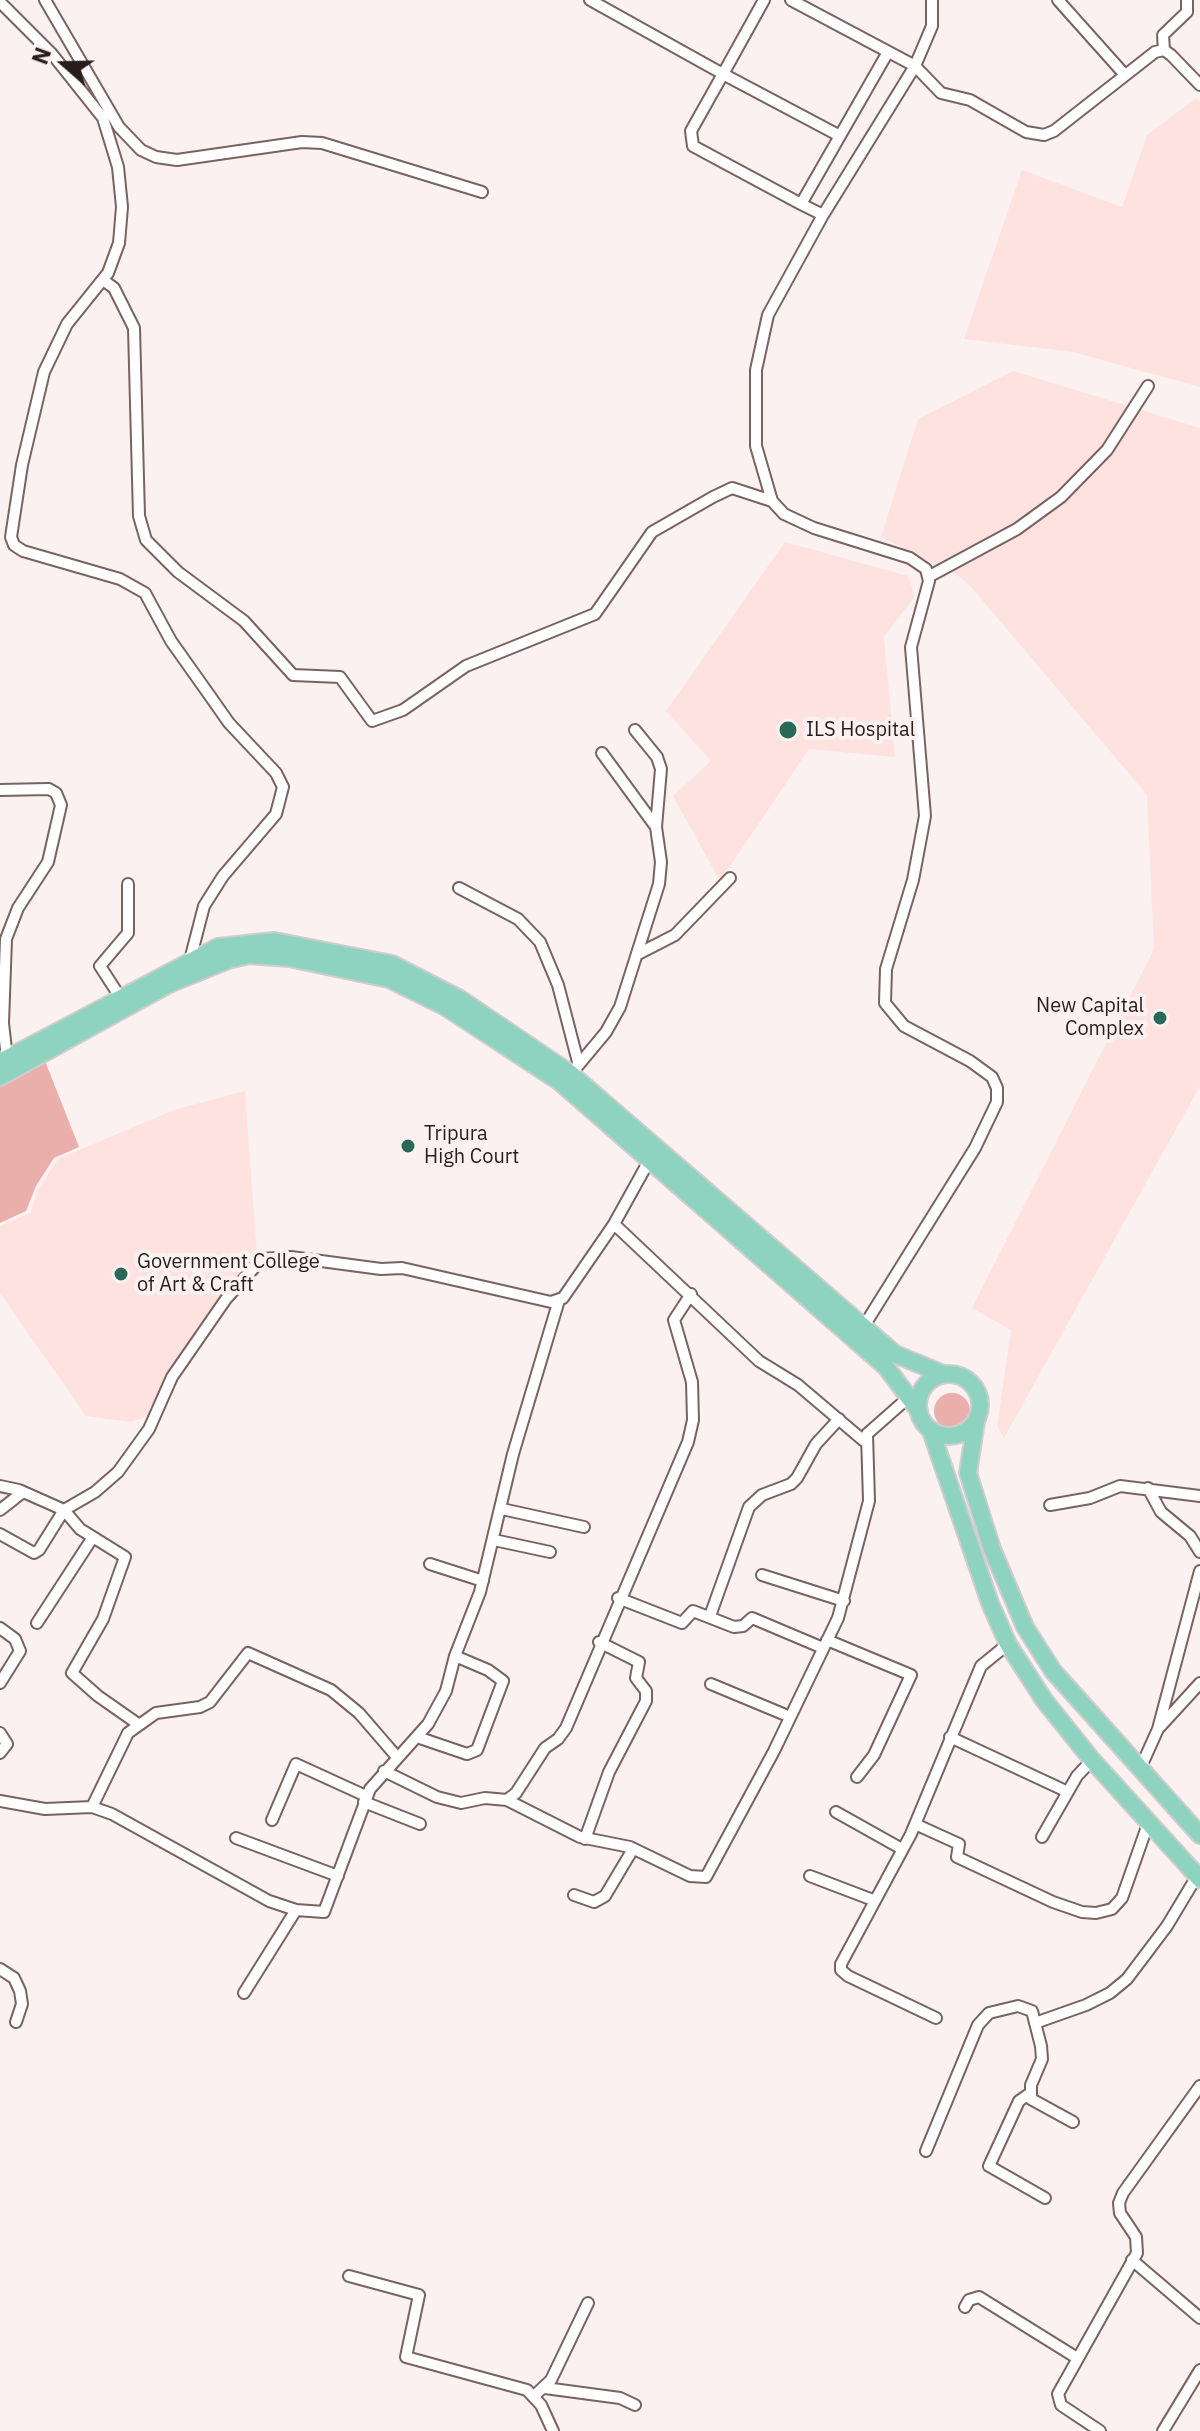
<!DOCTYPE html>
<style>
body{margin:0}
#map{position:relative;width:1200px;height:2431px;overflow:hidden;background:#fbf1f0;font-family:"IBM Plex Sans",sans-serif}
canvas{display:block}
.north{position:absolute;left:24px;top:24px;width:80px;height:80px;-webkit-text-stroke:6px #fbf1f0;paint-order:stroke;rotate:290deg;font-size:22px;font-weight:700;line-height:32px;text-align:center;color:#261d1c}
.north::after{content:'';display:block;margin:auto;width:28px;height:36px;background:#261d1c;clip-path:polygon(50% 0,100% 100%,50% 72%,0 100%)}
</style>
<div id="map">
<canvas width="1200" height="2431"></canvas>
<div class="north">N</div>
</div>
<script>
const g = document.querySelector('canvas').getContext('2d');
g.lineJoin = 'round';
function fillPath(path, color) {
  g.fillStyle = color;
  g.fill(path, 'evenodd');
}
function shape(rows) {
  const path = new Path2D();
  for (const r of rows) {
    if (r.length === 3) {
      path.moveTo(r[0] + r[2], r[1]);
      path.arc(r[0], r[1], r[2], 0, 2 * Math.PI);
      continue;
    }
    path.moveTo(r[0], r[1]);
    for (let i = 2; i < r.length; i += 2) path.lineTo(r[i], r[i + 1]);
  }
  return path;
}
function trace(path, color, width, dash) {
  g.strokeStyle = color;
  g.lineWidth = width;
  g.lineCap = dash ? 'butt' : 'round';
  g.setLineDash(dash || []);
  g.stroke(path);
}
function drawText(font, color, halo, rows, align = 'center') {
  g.font = font + ' "IBM Plex Sans",sans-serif';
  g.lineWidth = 8;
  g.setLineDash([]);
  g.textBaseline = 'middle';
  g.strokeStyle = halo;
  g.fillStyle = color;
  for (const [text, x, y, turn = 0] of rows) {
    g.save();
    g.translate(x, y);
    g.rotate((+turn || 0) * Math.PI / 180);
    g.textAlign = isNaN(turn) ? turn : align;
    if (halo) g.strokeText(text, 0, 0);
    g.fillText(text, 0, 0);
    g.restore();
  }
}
fillPath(shape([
 [1195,99,1200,101,1200,387,1073,352,964,339,1022,170,1122,207,1147,135],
 [1013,371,1200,428,1200,1086,1004,1438,997,1426,1011,1330,972,1308,1154,949,1147,795,973,589,960,577,881,537,918,419],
 [785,542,908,576,915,596,884,637,895,757,809,749,720,881,673,796,711,761,666,711],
 [245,1091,257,1256,209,1313,167,1379,148,1416,131,1422,86,1416,0,1293,0,1226,30,1213,39,1188,58,1159,174,1110]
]), '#fde2df');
fillPath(shape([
 [43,1056,79,1147,54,1158,36,1186,26,1211,0,1223,0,1075],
 [952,1411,18]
]), '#eaafab');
const minor = shape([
 [45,0,119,127,141,150,156,157,177,160,302,142,322,143,482,192],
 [590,0,723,74,691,131,693,146,801,204],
 [764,0,723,74,840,136],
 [791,0,915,66,823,215,768,315,756,370,756,446,772,501,784,514,814,528,910,558,926,569,929,581,911,647,925,816,913,880,886,969,885,1003,904,1026,970,1061,992,1077,997,1088,997,1102,975,1148,864,1326],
 [932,0,932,26,915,66,941,93,970,100,1026,132,1044,135,1054,131,1155,52,1164,50,1171,55,1200,85],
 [1058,0,1125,75],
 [0,2,52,54,103,118,118,167,122,207,119,243,108,273,67,324,44,372,22,465,11,537,14,545,23,551,120,579,145,593,171,641,210,696,229,723,276,773,283,787,276,814,223,876,204,906,190,960],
 [1164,50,1163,35,1187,12,1187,0],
 [823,215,801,204,888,52],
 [103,280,114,288,134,328,139,516,146,540,178,572,244,621,293,675,340,677,372,721,403,710,466,666,595,614,652,532,713,497,732,488,772,501],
 [928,577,1017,529,1061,497,1107,450,1148,386],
 [635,730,657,757,661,769,656,827],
 [0,790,49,789,56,793,61,805,48,862,18,908,6,939,3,1023,7,1058],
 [459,888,518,919,540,942,558,985,578,1062],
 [638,954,675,935,730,878],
 [120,997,100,966,128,933,128,884],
 [571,1074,606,1032,620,1007,659,884,661,862,656,827,602,753],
 [614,1224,759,1361,798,1385,864,1441],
 [0,1486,19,1490,64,1510,95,1492,118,1472,149,1429,172,1377,226,1299,262,1259,291,1257,381,1269,402,1268,551,1302,563,1298,614,1224,650,1159],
 [1148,1488,1161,1512,1190,1536,1200,1552],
 [1050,1505,1090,1498,1120,1486,1200,1496],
 [502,1509,584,1527],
 [0,1510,23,1492],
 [0,1534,34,1553,39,1550,64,1510,80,1529,125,1557,103,1619,72,1673,98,1696,138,1724],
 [494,1540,550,1552],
 [430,1564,483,1581],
 [762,1575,844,1601],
 [618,1598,682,1623,693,1611,734,1627,743,1626,752,1618,823,1648],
 [710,1616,749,1507,762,1495,791,1484,797,1478,816,1444,839,1419],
 [37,1623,93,1537],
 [0,1628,15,1639,20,1651,0,1683],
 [827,1640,911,1675,874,1755,857,1777],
 [711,1684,788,1716],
 [1158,1729,1200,1571],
 [0,1733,7,1744,0,1753],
 [417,1737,467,1754,477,1750,503,1681,488,1670,455,1656],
 [950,1737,1068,1792],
 [1140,1769,1158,1729,1200,1683],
 [384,1771,437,1797,461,1803,485,1798,507,1800,516,1793,545,1748,558,1739,566,1728,688,1442,693,1420,692,1382,674,1320,691,1294],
 [507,1800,580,1837,630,1847,690,1876,706,1877,774,1751,838,1618,869,1501,867,1434,909,1397],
 [0,1801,45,1809,92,1807,112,1814,269,1901,296,1910,324,1912,370,1789,428,1724,446,1691,455,1656,480,1592,513,1454,559,1300],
 [364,1802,420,1824],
 [92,1807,128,1733,156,1713,200,1707,210,1702,248,1653,331,1690,359,1713,397,1757],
 [836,1812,902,1849],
 [272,1820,296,1764,366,1796],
 [915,1824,959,1844,957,1857,1053,1902,1082,1912,1096,1913,1112,1909,1122,1898,1149,1821],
 [1042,1837,1077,1776,1092,1760],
 [236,1838,338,1876],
 [585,1839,609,1772,646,1701,646,1691,636,1678,639,1662,599,1642],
 [810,1876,873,1900],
 [574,1895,594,1902,605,1896,633,1849],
 [0,1969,14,1978,20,1991,22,2004,16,2022],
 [244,1993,296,1910],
 [936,2018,848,1976,841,1970,841,1964,911,1834,981,1666,1008,1644],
 [1035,2023,1086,2005,1110,1993,1127,1979,1167,1926,1197,1876],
 [1029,2094,1019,2101,989,2166,1045,2198],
 [926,2151,978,2025,989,2013,1018,2006,1032,2011,1041,2046,1042,2059,1031,2085,1031,2099,1073,2122],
 [1132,2260,1200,2318],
 [349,2276,419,2295,406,2357,527,2390,541,2405,553,2431],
 [965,2307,969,2300,979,2297,1077,2358],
 [545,2388,620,2398,635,2405],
 [534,2396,551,2380,588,2303],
 [1100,2431,1061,2405,1058,2394,1137,2253,1136,2237,1120,2213,1119,2203,1123,2193,1200,2086],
 [1163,2431,1200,2370]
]);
const primary = shape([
 [0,1062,218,947,274,941,392,964,460,999,571,1074,895,1354,943,1374],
 [0,1077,169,984,228,960,249,955,289,958,389,979,444,1006,560,1082,886,1367,919,1411],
 [949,1405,31],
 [976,1421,968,1473,992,1549,1025,1627,1053,1671,1200,1835],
 [931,1431,990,1603,1008,1644,1044,1700,1092,1760,1200,1879]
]);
trace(minor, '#786361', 14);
trace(primary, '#cfcdcd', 20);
trace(minor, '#fff', 10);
trace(primary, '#8ed3bf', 16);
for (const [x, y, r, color] of [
 [788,730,10,"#2a6956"],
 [1160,1018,8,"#2a6956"],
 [408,1146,8,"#2a6956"],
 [121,1274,8,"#2a6956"]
]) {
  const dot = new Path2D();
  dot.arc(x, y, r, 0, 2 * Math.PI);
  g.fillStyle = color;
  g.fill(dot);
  trace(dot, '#fbf1f0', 3);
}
drawText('20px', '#261d1c', '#fbf1f0', [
 ["ILS Hospital",806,730],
 ["New Capital",1144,1006,"right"],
 ["Complex",1144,1029,"right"],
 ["Tripura",424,1134],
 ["High Court",424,1157],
 ["Government College",137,1262],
 ["of Art & Craft",137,1285]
], 'left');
</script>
